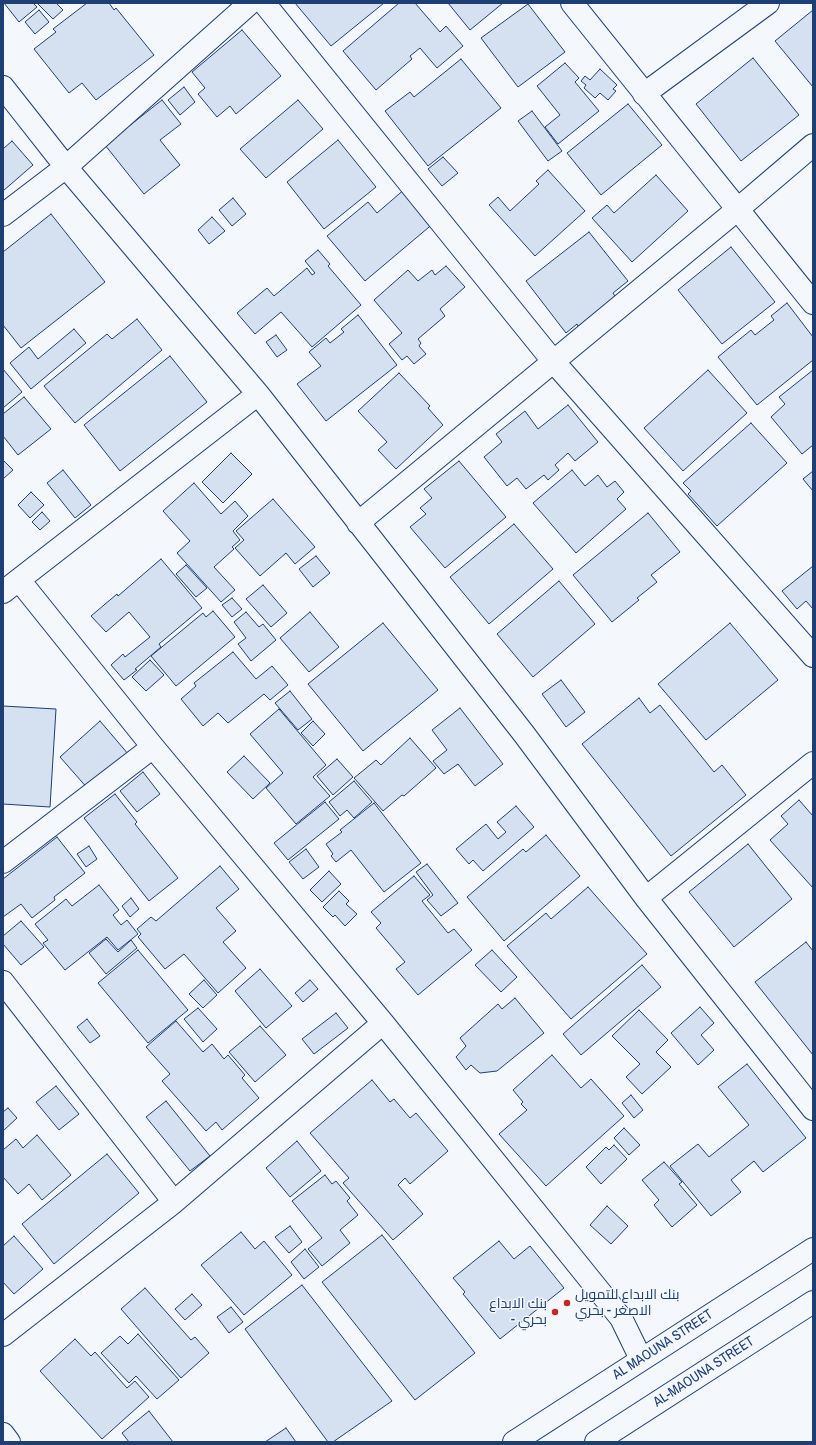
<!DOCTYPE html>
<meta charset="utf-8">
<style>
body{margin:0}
#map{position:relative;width:816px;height:1445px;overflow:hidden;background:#f4f7fb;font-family:"Archivo Narrow",sans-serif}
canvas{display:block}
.frame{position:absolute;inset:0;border:4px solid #1d3f73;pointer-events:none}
</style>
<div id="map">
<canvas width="816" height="1445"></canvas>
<div class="frame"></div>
</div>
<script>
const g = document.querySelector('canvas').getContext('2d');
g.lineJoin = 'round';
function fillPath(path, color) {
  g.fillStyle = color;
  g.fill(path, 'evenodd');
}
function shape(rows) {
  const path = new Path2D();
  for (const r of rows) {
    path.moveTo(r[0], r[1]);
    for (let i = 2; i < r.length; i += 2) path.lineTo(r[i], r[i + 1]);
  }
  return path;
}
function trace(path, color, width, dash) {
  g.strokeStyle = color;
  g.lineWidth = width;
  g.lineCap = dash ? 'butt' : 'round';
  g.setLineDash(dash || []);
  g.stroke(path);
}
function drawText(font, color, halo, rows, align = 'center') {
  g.font = font + ' "Archivo Narrow",Cairo,sans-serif';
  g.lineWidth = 3;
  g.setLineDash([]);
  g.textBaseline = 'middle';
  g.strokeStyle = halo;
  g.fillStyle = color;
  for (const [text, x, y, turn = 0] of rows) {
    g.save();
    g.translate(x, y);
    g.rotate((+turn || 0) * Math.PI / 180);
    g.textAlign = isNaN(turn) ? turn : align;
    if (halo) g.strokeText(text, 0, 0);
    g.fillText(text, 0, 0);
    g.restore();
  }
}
const building = shape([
 [4,3,33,3,37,7,19,22,4,3],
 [37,3,56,3,63,10,53,19,37,3],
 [87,3,109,3,114,10,116,8,154,55,96,100,82,83,69,93,34,49,56,32,53,29,87,3],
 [295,3,384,3,331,46,295,3],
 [399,3,415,3,440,32,446,26,463,46,437,68,420,48,410,56,412,59,376,90,343,51,399,3],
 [448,3,503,3,470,30,448,3],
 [528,4,565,52,518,87,481,38,528,4],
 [39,10,49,22,35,34,25,22,39,10],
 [813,10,813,87,775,41,813,10],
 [242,30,281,76,236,114,230,106,217,117,198,94,205,88,192,72,242,30],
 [753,58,799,115,741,161,696,104,753,58],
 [461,59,501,108,428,166,385,111,410,92,414,97,461,59],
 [565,63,579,78,575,82,599,111,558,144,545,127,560,115,537,86,565,63],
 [600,69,617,85,613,89,616,91,608,100,600,93,595,98,584,88,586,85,581,81,585,76,590,80,600,69],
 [184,87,195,102,180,115,168,100,184,87],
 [162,100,181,124,160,140,180,165,144,194,105,145,162,100],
 [298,100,323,129,266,178,240,149,298,100],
 [628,104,662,145,601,195,567,153,628,104],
 [532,111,562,151,548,161,518,121,532,111],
 [338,140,376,187,324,229,287,182,338,140],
 [12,141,33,165,3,191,3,149,12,141],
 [443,157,458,173,442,186,428,169,443,157],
 [548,170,585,211,535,256,489,205,498,197,510,211,539,184,536,181,548,170],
 [656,175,688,211,632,262,592,218,607,205,614,213,656,175],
 [406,188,435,222,365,281,327,236,368,202,377,213,406,188],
 [233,198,246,214,232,226,219,210,233,198],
 [51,214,105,282,21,348,3,325,3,252,51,214],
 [212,217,225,231,209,244,198,230,212,217],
 [589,232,628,281,613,293,617,299,579,328,577,324,566,333,526,281,589,232],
 [731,247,775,302,722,344,678,290,731,247],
 [318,250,330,264,328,266,361,305,312,347,281,312,255,334,237,313,267,288,274,296,307,268,312,275,315,273,305,261,318,250],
 [446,266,465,287,440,309,445,316,418,339,421,343,419,346,426,354,414,364,407,356,402,360,389,344,402,333,374,300,408,270,418,281,432,270,435,275,446,266],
 [787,303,813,337,813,360,757,405,718,357,751,330,755,335,774,320,771,316,787,303],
 [358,315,397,365,326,421,297,384,321,366,309,352,326,338,330,343,344,332,341,329,358,315],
 [137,319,162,350,75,423,44,386,107,334,112,339,137,319],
 [74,329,86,343,31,389,10,363,29,347,38,359,74,329],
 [276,335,287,350,277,357,266,342,276,335],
 [170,356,207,402,120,471,84,425,170,356],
 [3,369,22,392,3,408,3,369],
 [708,370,747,413,683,471,644,428,708,370],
 [813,370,813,445,802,454,771,417,785,404,779,397,813,370],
 [399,373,430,406,428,408,443,425,396,469,378,450,387,442,358,411,399,373],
 [24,397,51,429,18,455,3,436,3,414,24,397],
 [568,405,598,442,575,461,568,453,555,465,559,470,548,480,544,475,526,489,517,478,507,486,484,457,502,442,496,434,525,411,538,429,568,405],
 [751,423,787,463,717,526,688,494,691,491,683,483,751,423],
 [231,453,252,474,223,503,202,482,231,453],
 [3,460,13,470,3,479,3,460],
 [459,461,506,517,445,568,410,527,426,514,420,508,432,498,424,489,459,461],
 [63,470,91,505,75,518,47,483,63,470],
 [572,470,585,486,598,475,607,487,615,481,624,492,617,499,626,509,576,553,533,503,572,470],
 [813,471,813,491,803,479,813,471],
 [194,483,221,514,235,501,248,516,233,531,240,540,232,547,234,549,214,567,235,590,221,602,177,553,190,541,163,511,194,483],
 [31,492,44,505,30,518,18,505,31,492],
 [273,499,315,547,295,564,286,553,260,576,235,548,244,540,236,531,273,499],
 [42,512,50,521,40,530,32,522,42,512],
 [648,513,680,552,651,575,657,582,637,598,639,600,612,622,573,575,648,513],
 [514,524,553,569,489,624,450,577,514,524],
 [316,556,330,573,313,587,299,569,316,556],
 [161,559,202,608,159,644,161,647,135,669,137,670,124,680,111,665,123,654,125,657,150,637,129,612,106,632,91,616,117,594,118,596,161,559],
 [186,565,207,588,196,597,176,574,186,565],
 [813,566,813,609,806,601,797,609,782,591,813,566],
 [559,581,595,624,533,677,497,634,559,581],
 [263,585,287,613,271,627,246,599,263,585],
 [232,598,242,609,232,617,222,605,232,598],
 [213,611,235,637,176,686,151,656,203,613,206,617,213,611],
 [246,612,259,627,263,624,276,640,251,661,238,644,246,638,234,622,246,612],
 [310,612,339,647,309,672,280,638,310,612],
 [383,623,438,690,363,751,308,684,383,623],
 [730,623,778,680,706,740,658,684,730,623],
 [233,652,256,679,272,666,288,685,270,700,264,694,228,723,218,713,203,726,181,699,196,686,194,683,233,652],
 [150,660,164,675,146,691,132,677,150,660],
 [561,680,585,712,566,727,542,694,561,680],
 [290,691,312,719,298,730,275,703,290,691],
 [639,698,650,713,660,705,714,772,722,765,746,795,671,856,582,744,639,698],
 [3,706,56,709,50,807,3,804,3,706],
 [460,708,503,764,475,786,458,764,444,774,433,761,447,750,432,730,460,708],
 [279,709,326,765,313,777,330,796,296,824,266,788,283,773,250,734,279,709],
 [100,721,129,755,89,790,60,757,100,721],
 [313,721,325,734,313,746,301,733,313,721],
 [410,738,436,768,404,796,402,795,383,811,354,778,376,760,381,765,410,738],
 [244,756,270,783,253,799,227,772,244,756],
 [337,759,353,777,333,795,317,776,337,759],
 [143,772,160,794,137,812,120,791,143,772],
 [354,781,372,802,354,818,347,810,340,816,329,802,354,781],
 [115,794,137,822,135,824,178,878,149,901,84,818,115,794],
 [799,800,813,816,813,888,770,840,788,824,781,816,799,800],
 [325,802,339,819,288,860,274,843,325,802],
 [374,803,421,863,384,892,351,850,336,862,331,856,333,854,326,844,342,832,340,830,374,803],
 [516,806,534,827,483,871,473,860,469,864,456,849,486,824,498,839,506,832,497,822,516,806],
 [546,835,580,876,504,941,467,897,523,849,526,852,546,835],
 [57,837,85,873,54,897,55,900,32,918,21,904,3,917,3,879,57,837],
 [748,844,792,899,734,947,689,892,748,844],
 [89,846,97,859,86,867,77,854,89,846],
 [306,849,319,867,303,879,289,862,306,849],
 [427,864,458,903,441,916,427,900,433,895,416,872,427,864],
 [220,866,239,889,216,908,236,931,223,942,246,968,218,993,184,954,165,969,138,937,141,934,137,929,151,917,156,921,220,866],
 [329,871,341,884,322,902,310,890,329,871],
 [414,876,430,895,422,901,448,933,454,929,472,950,418,995,396,969,405,962,376,928,381,923,371,912,414,876],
 [99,885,119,910,113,915,121,925,127,920,138,934,118,950,107,937,65,970,43,943,48,940,35,924,66,899,72,906,99,885],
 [588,887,647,954,571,1019,507,946,546,913,551,919,588,887],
 [339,891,349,901,346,904,357,914,345,926,335,915,333,917,323,907,339,891],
 [131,898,139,909,130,917,122,906,131,898],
 [21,921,44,947,21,965,3,944,3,936,21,921],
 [106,939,118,952,131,940,137,948,106,974,89,953,106,939],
 [806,942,813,951,813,1055,755,982,806,942],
 [138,950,188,1010,148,1043,98,983,138,950],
 [492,950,517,977,501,992,475,965,492,950],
 [642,965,661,987,581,1055,563,1034,642,965],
 [260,969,292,1006,266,1028,235,991,260,969],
 [204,980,217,995,203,1008,189,994,204,980],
 [310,980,318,989,303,1002,295,993,310,980],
 [515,998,544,1033,497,1071,480,1073,471,1065,466,1070,456,1057,466,1046,460,1038,498,1004,502,1009,515,998],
 [700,1007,714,1023,701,1035,714,1050,698,1065,671,1033,700,1007],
 [198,1008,217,1029,203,1042,184,1019,198,1008],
 [639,1010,668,1040,656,1052,671,1067,642,1094,626,1077,640,1064,612,1036,639,1010],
 [336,1013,348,1028,314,1054,302,1039,336,1013],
 [87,1019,100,1036,90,1043,77,1027,87,1019],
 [176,1021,203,1052,212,1044,224,1059,228,1055,245,1075,242,1078,259,1098,222,1130,216,1122,206,1131,162,1081,170,1074,146,1047,176,1021],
 [260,1026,286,1055,255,1082,229,1052,260,1026],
 [552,1055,581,1088,591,1079,624,1116,546,1186,499,1134,527,1110,521,1104,523,1102,513,1090,552,1055],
 [747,1064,806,1138,763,1172,754,1161,731,1180,741,1192,711,1216,670,1166,698,1144,709,1157,749,1125,718,1087,747,1064],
 [372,1080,390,1102,394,1099,410,1118,416,1113,448,1151,410,1184,405,1178,398,1185,423,1214,393,1240,343,1183,349,1178,310,1133,372,1080],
 [56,1086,79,1114,59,1130,36,1102,56,1086],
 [631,1095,643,1110,634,1118,622,1103,631,1095],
 [166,1101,210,1156,190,1171,146,1117,166,1101],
 [8,1108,17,1118,3,1131,3,1112,8,1108],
 [624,1128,640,1145,629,1155,614,1138,624,1128],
 [37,1135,71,1175,42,1200,29,1184,18,1194,3,1177,3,1150,16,1139,23,1148,37,1135],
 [297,1141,321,1171,290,1197,266,1168,297,1141],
 [614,1145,627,1159,601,1184,586,1167,606,1147,609,1150,614,1145],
 [107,1154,139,1193,54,1264,22,1224,107,1154],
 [664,1162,682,1182,679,1184,697,1205,672,1227,654,1205,659,1200,642,1180,664,1162],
 [325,1175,332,1184,336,1181,350,1198,347,1201,358,1215,340,1230,350,1243,322,1266,308,1249,322,1238,292,1201,325,1175],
 [607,1206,628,1226,611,1244,590,1225,607,1206],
 [290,1226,302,1242,289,1253,275,1237,290,1226],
 [241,1232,255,1249,264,1241,292,1275,244,1315,201,1265,241,1232],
 [382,1235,475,1353,415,1400,322,1282,382,1235],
 [14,1236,43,1269,14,1294,3,1282,3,1246,14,1236],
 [499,1241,514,1259,530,1246,564,1288,500,1339,463,1294,465,1292,453,1278,499,1241],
 [305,1249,319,1267,304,1279,291,1262,305,1249],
 [302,1285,392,1401,333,1442,328,1442,245,1329,302,1285],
 [145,1288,191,1340,195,1337,209,1353,181,1378,121,1309,145,1288],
 [192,1294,202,1305,185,1320,175,1309,192,1294],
 [231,1307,243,1322,229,1333,217,1317,231,1307],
 [138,1334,179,1380,157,1399,136,1376,129,1383,101,1353,120,1336,128,1344,138,1334],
 [75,1339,91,1356,95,1352,127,1388,135,1381,149,1397,102,1439,40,1371,75,1339],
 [149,1411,173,1442,129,1442,122,1433,149,1411],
 [286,1428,296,1442,265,1442,286,1428]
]);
fillPath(building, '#d5e0f0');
trace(building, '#1d3f73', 1);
const minor = shape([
 [264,3,553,361,813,656],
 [572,3,813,303],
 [3,87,66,167,258,394,524,734,646,898,813,1109],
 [644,94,768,3],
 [3,215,66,167,250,3],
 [358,523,738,209,813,145],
 [19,580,153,747,383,1023,621,1318,641,1359],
 [3,592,258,394],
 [3,862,153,747],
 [646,898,813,763],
 [3,982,174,1202],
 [3,1335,174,1202,383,1023],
 [3,1434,9,1442]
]);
const highway = shape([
 [514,1442,813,1249],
 [596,1442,813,1302]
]);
trace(minor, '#1d3f73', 24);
trace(highway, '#1d3f73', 24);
trace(minor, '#f4f7fb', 22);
trace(highway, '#f4f7fb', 22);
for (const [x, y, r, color] of [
 [567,1303,4,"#c62828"],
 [555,1312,4,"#c62828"]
]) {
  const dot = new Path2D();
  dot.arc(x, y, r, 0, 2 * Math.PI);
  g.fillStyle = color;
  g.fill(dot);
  trace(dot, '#f4f7fb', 1.5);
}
drawText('14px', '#1d3f73', '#f4f7fb', [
 ["بنك الابداع للتمويل",575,1295],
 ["الاصغر - بحري",575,1311],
 ["بنك الابداع",547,1304,"right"],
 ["- بحري",547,1320,"right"]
], 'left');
drawText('14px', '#1d3f73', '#f4f7fb', [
 ["AL MAOUNA STREET",663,1345,-33],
 ["AL-MAOUNA STREET",704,1372,-33]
]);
</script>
